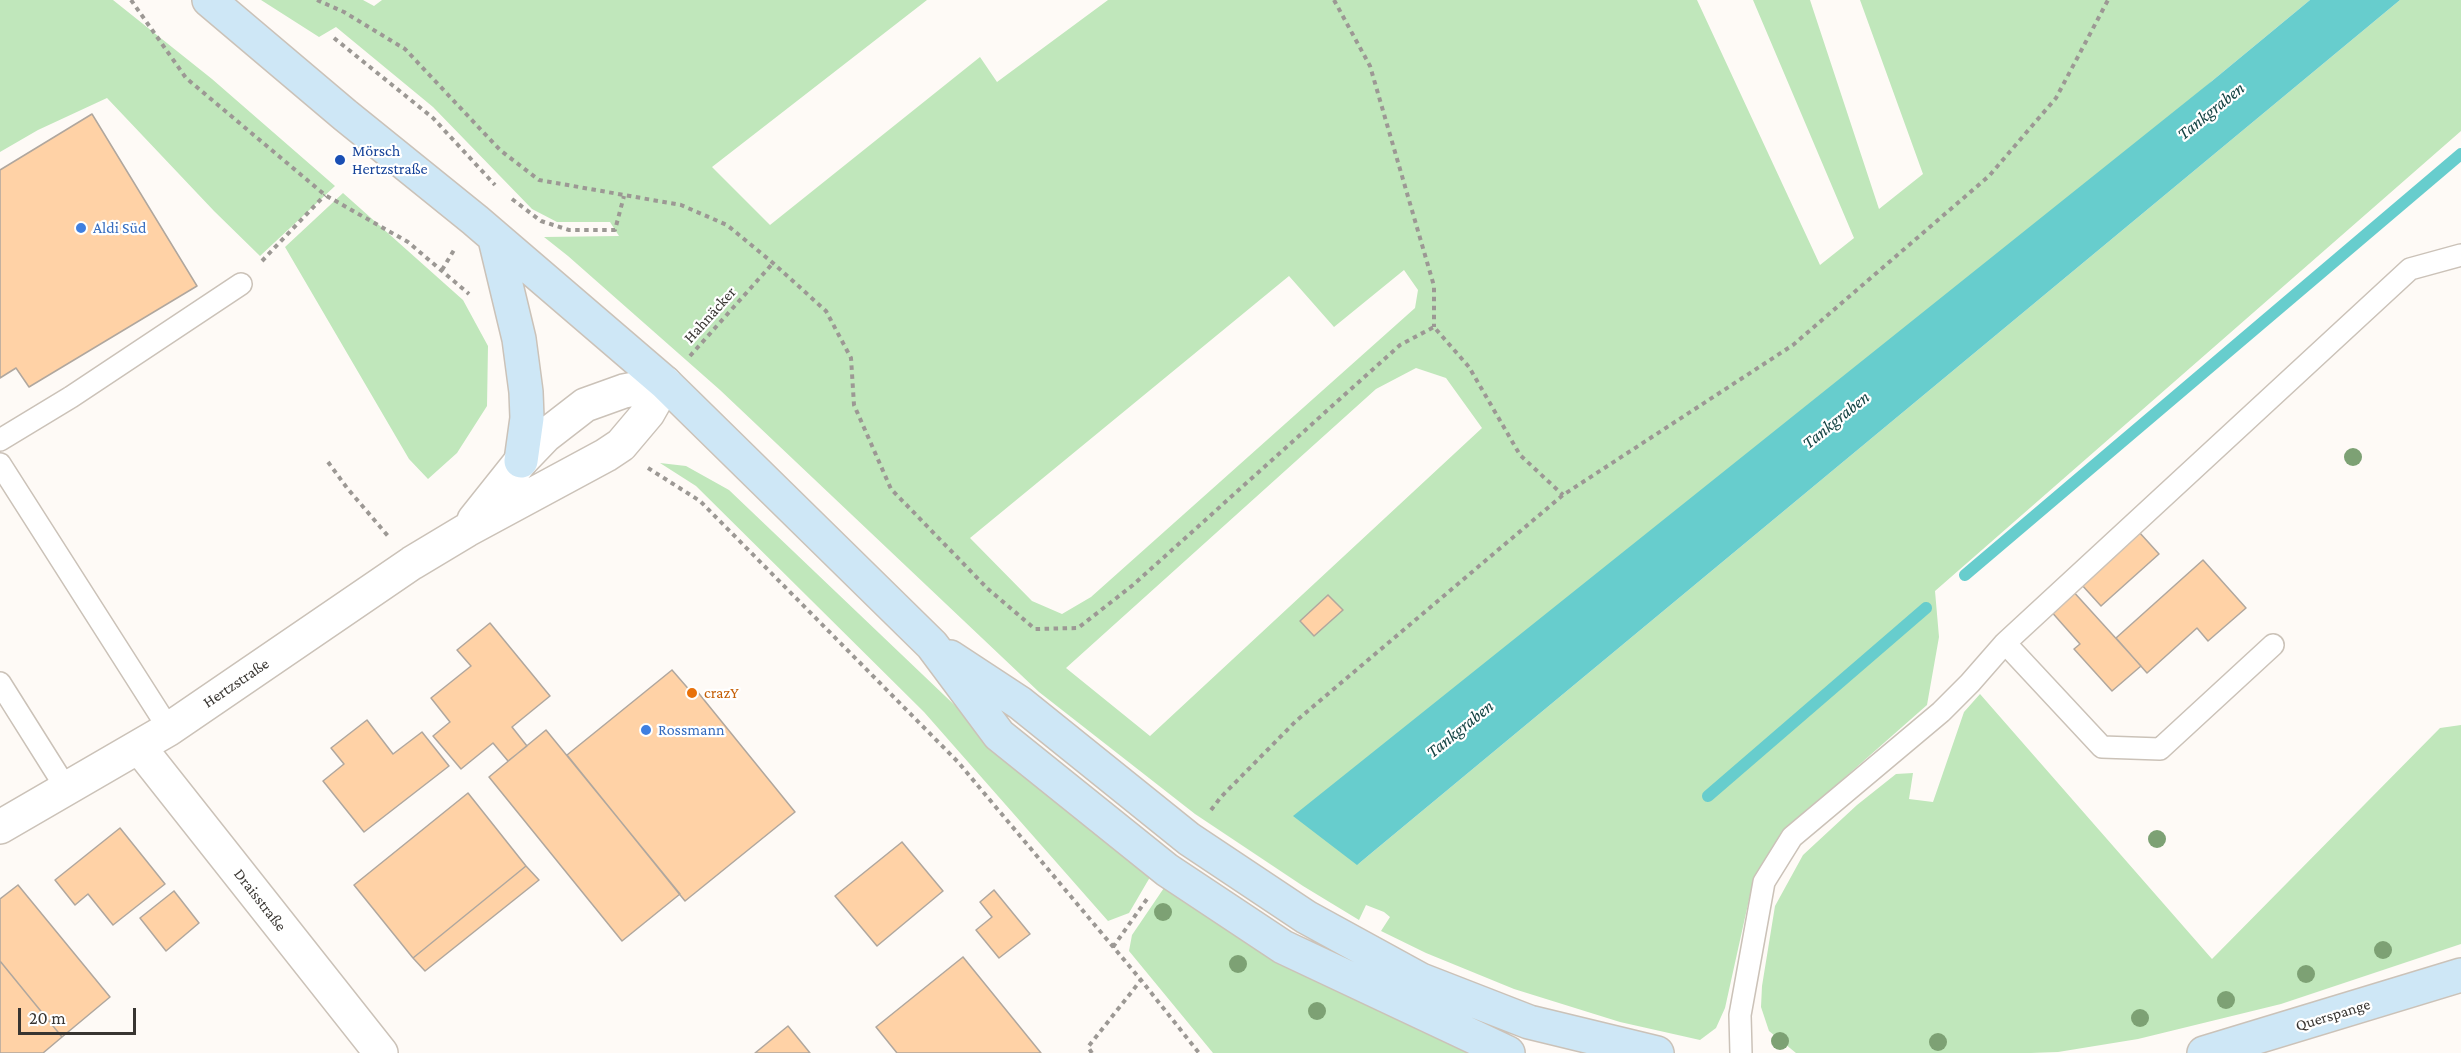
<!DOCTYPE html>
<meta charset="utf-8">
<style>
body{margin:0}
#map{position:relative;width:2461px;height:1053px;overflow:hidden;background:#fefaf6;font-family:"Crimson Pro",serif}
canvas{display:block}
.scale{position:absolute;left:18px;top:1008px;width:118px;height:27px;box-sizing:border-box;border:3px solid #383531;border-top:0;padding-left:8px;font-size:18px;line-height:21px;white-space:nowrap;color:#383531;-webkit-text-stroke:4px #fff;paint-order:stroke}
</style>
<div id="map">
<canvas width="2461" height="1053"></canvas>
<div class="scale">20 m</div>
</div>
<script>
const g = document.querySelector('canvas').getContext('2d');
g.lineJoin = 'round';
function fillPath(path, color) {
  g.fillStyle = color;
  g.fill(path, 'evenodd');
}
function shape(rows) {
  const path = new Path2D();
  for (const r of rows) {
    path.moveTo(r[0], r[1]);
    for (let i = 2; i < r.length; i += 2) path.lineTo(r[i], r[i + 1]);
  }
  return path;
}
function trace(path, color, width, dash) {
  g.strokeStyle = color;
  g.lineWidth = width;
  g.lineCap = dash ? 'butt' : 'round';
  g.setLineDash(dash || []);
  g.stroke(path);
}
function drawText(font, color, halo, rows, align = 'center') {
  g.font = font + ' "Crimson Pro",serif';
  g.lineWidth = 4.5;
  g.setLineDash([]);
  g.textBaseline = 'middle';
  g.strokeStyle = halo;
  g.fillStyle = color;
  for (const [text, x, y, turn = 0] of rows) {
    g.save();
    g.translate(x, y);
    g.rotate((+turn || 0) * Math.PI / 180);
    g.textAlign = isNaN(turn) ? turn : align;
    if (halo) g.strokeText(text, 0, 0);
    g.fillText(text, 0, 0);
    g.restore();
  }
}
fillPath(shape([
 [0,0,113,0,212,79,335,186,260,256,214,211,107,98,38,130,0,152],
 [261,0,363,0,374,6,382,0,927,0,712,167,770,225,980,57,997,82,1108,0,1697,0,1820,265,1854,238,1753,0,1810,0,1879,209,1923,174,1860,0,2310,0,2212,81,1357,865,2400,0,2461,0,2461,131,1935,591,1939,637,1927,705,1783,832,1752,886,1725,1008,1716,1028,1700,1040,1620,1022,1514,989,1426,953,1381,931,1390,917,1384,912,1366,905,1359,920,1303,886,1195,814,1039,692,720,390,568,256,544,237,619,236,610,222,557,222,532,209,433,107,336,27,319,37],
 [1404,270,1418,290,1415,308,1091,597,1062,614,1032,601,970,538,1289,276,1334,327],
 [1416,368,1446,378,1482,428,1150,736,1066,668,1376,389],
 [343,193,463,300,488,346,487,406,457,453,428,479,409,459,285,247],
 [660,463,686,466,729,490,1009,757,1153,872,1129,913,1108,921,924,712,696,486],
 [1980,694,2212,959,2440,728,2461,725,2461,944,2281,1004,2138,1039,2058,1052,2031,1053,1796,1053,1769,1031,1761,1007,1762,986,1775,906,1803,855,1857,805,1896,774,1913,773,1909,799,1933,802,1964,712],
 [1168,882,1264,949,1468,1053,1213,1053,1129,951,1132,935]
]), '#c0e7bb');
fillPath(shape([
 [2310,0,2400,0,1357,865,1293,816,2212,81]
]), '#67cdcd');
trace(shape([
 [1965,575,2461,154],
 [1708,796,1926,608]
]), '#67cdcd', 12);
const building = shape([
 [92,114,197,286,29,387,16,368,0,378,0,170,92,114],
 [2139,532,2159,554,2101,606,2081,584,2139,532],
 [2203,560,2246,608,2208,641,2197,628,2147,673,2116,638,2203,560],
 [2071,589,2141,666,2112,691,2074,649,2080,644,2049,609,2071,589],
 [1328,595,1343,610,1314,636,1300,621,1328,595],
 [490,623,550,696,512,727,527,746,508,761,493,743,461,769,433,736,450,722,431,698,471,666,457,650,490,623],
 [672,670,692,693,696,690,795,812,685,901,567,755,672,670],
 [367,720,393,754,422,732,449,766,364,832,323,781,344,764,331,748,367,720],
 [546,730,680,894,622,941,489,777,546,730],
 [468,793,526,866,413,958,354,885,468,793],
 [120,828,165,884,113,925,88,894,75,905,55,880,120,828],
 [902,842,943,891,877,946,835,896,902,842],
 [526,866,539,880,425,971,413,958,526,866],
 [18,885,110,997,62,1037,0,961,0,899,18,885],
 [994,890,1030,934,999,958,976,930,992,917,980,902,994,890],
 [174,891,199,923,166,951,140,918,174,891],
 [963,957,1041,1053,897,1053,876,1027,963,957],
 [0,961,62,1037,43,1053,0,1053,0,961],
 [788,1026,810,1053,755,1053,788,1026]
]);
fillPath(building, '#ffd2a6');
trace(building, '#b0a79e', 1.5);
const service = shape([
 [0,440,71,397,241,284],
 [0,464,169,729],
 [2005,643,2102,747,2160,749,2273,645],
 [0,683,66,788],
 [1741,1053,1740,1015,1764,882,1792,837,1941,712,1970,683,2005,643,2410,269,2461,255]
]);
const minor = shape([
 [474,520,521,461,545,436,585,405,624,391,665,383],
 [139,747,381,1053],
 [0,827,169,729,412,563,467,530,606,455,621,445,648,413,665,383]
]);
const secondary = shape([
 [209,0,345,115,475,220,665,383,932,645,999,735,1167,870,1283,947,1508,1053],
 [495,239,519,339,526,392,527,418,521,461],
 [950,657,1020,703,1189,839,1306,917,1421,980,1529,1022,1657,1053],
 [2204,1053,2461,975]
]);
trace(service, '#cbc2b8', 24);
trace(minor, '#cbc2b8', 36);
trace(secondary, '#cbc2b8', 36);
trace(shape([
 [131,0,186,78,325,195,408,242,469,294],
 [317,0,344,12,405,49,500,150,539,180,681,205,727,225,773,263,826,311,851,358,854,405,891,489,988,589,1035,629,1078,628,1133,585,1400,345,1434,327,1469,367,1520,455,1563,495],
 [1334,0,1370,66,1434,286,1434,327],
 [334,38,433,118,495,185],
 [512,199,541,221,569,230,615,230,624,196],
 [262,261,325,195],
 [442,270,454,250],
 [690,356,773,263],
 [328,462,347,488,388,536],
 [648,468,700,501,958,762,1141,980,1199,1053],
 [1211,810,1221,797,1296,721,1563,495,1793,345,1989,176,2056,98,2108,0],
 [1113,947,1147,899],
 [1092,1053,1088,1047,1141,980]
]), '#9c9894', 4, [4.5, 4.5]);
trace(service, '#fff', 21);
trace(minor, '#fff', 33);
trace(secondary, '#cee7f6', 33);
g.fillStyle = '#7da174';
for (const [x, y] of [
 [2353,457],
 [2157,839],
 [1163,912],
 [2383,950],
 [1238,964],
 [2306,974],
 [2226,1000],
 [1317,1011],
 [2140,1018],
 [1780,1041],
 [1938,1042]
]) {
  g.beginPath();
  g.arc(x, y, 9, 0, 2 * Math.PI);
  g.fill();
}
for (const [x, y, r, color] of [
 [340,160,6,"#1a4fb4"],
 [81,228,6,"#3f7fe0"],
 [692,693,6,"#e8710a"],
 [646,730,6,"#3f7fe0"]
]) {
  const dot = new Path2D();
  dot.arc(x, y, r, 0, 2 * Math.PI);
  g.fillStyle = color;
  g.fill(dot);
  trace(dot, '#fff', 2);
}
drawText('16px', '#164399', '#fff', [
 ["Mörsch",352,151],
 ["Hertzstraße",352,169]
], 'left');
drawText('16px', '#366cbe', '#fff', [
 ["Aldi Süd",93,228],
 ["Rossmann",658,730]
], 'left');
drawText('16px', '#383531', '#fff', [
 ["Hahnäcker",710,315,-48],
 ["Hertzstraße",236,683,-34],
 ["Draisstraße",260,900,52],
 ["Querspange",2333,1015,-17]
]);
drawText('16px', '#c56008', '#fff', [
 ["crazY",704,693]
], 'left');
drawText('italic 18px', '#114141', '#fff', [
 ["Tankgraben",2211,111,-39],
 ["Tankgraben",1836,420,-39],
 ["Tankgraben",1460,729,-39]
]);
</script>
